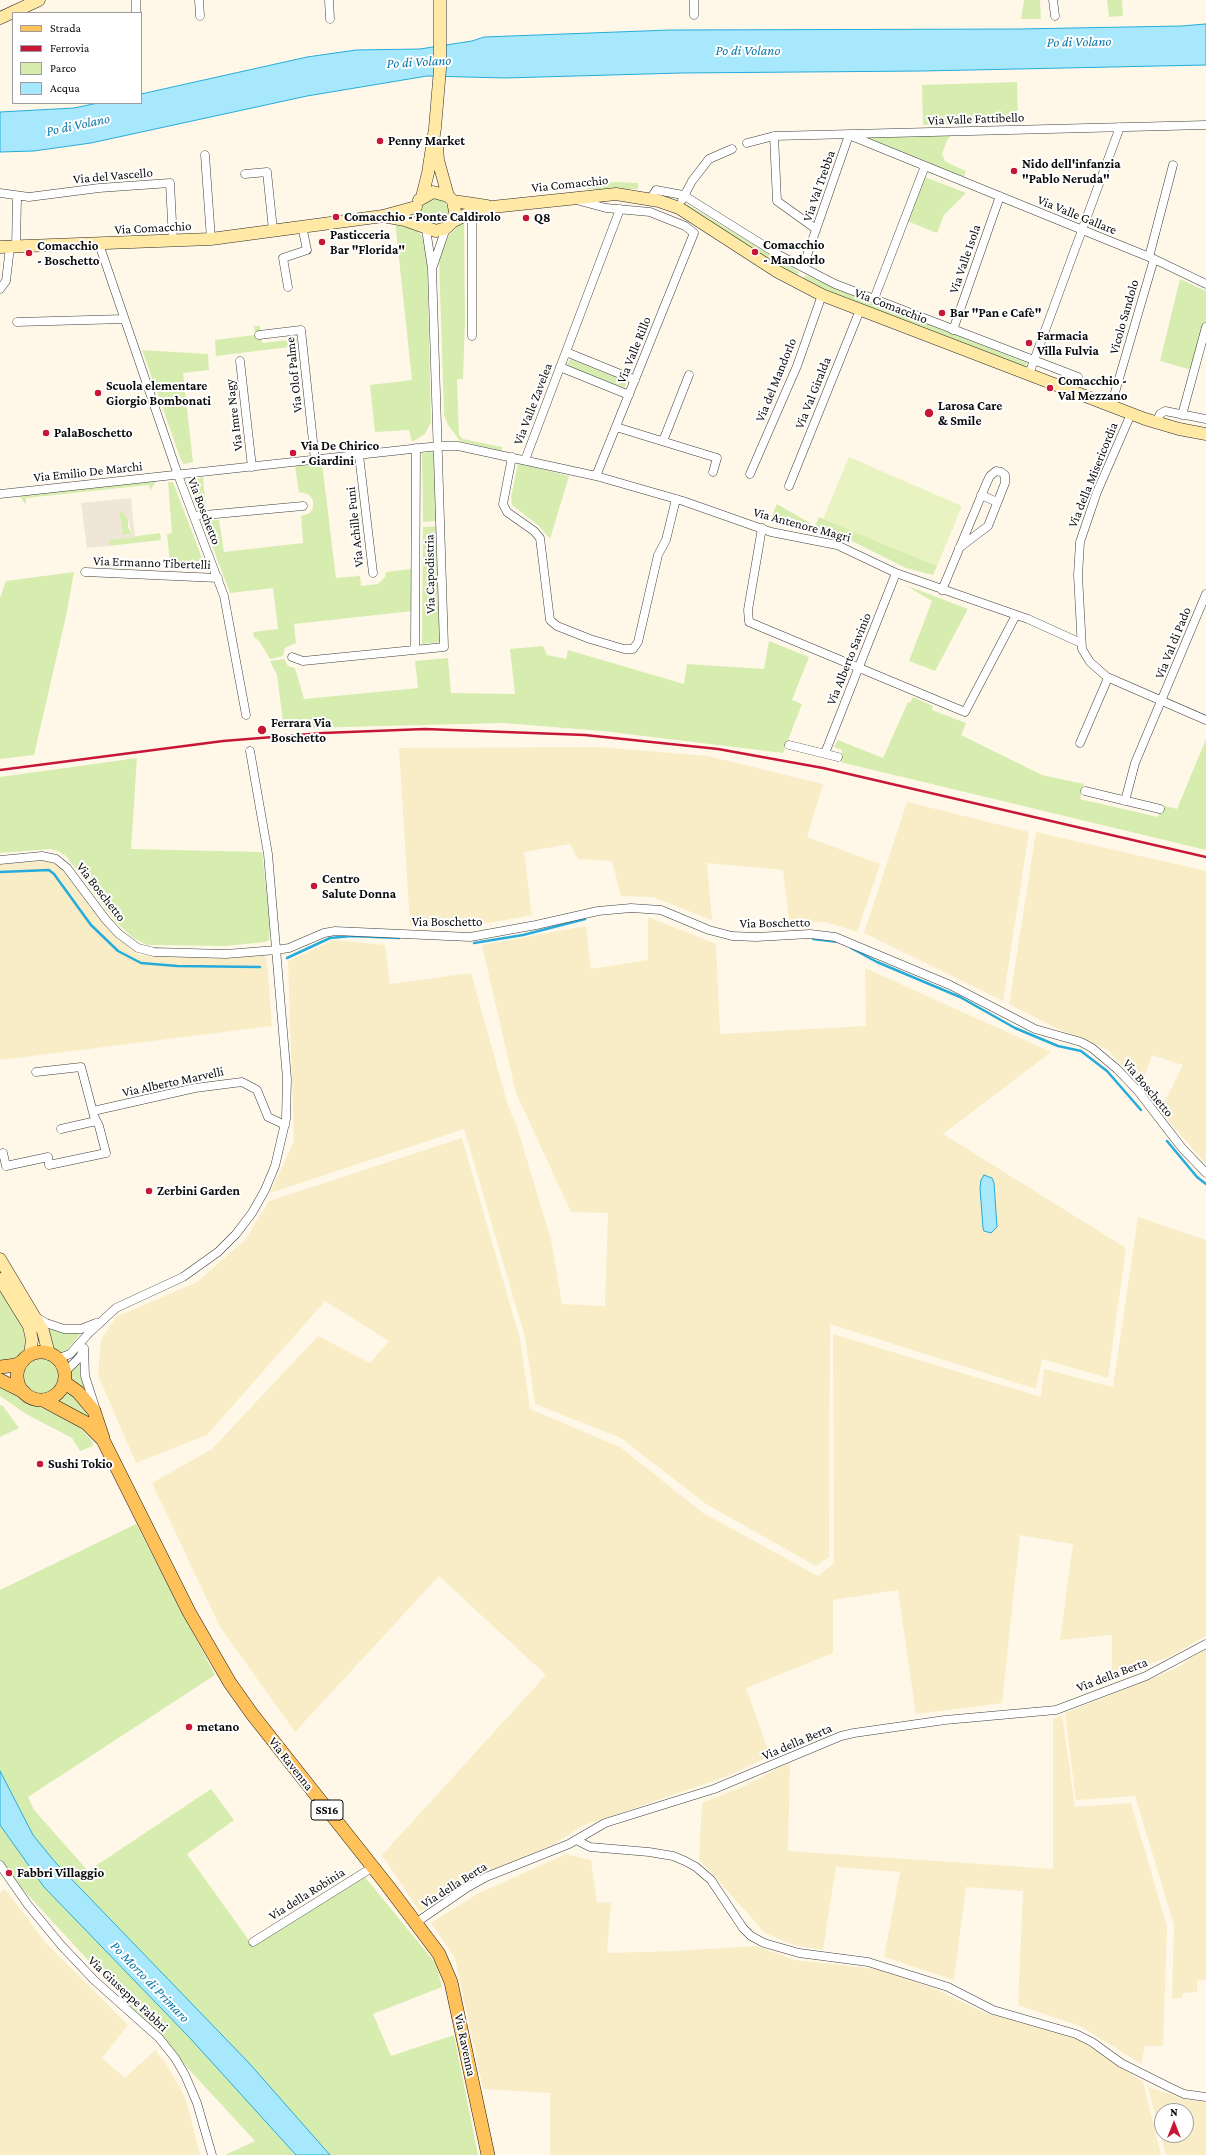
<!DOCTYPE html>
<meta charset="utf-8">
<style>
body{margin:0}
#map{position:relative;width:1206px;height:2155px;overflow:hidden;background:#fff8e9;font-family:"Crimson Pro",serif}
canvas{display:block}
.legend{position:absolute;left:12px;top:12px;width:130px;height:92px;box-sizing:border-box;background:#fff;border:1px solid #9d9d9d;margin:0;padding:5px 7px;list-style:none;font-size:12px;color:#0b0b0b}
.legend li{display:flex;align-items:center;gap:8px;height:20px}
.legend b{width:20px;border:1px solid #9d9d9d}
.north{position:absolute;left:1154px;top:2103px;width:40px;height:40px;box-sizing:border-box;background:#fff;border:1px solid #9d9d9d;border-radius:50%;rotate:0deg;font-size:11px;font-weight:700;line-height:16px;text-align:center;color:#0b0b0b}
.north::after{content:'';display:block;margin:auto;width:14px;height:18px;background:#c81636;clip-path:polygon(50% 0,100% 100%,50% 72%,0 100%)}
</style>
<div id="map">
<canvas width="1206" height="2155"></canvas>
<ul class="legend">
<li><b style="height:5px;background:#ffc159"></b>Strada</li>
<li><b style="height:5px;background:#c81636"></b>Ferrovia</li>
<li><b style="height:11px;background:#d7edaf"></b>Parco</li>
<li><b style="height:11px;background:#a7e8fd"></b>Acqua</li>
</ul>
<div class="north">N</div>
</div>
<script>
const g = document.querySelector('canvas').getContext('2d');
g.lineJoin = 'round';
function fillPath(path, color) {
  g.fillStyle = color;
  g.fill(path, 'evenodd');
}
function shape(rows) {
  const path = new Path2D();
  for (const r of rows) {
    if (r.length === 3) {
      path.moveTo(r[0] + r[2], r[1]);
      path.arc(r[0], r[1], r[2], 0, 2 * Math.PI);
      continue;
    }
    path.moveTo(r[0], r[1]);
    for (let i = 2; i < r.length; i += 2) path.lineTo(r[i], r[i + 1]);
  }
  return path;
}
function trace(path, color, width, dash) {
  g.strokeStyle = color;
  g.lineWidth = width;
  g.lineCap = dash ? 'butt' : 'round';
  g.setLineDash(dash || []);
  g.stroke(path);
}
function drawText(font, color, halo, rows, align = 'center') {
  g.font = font + ' "Crimson Pro",serif';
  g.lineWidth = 4;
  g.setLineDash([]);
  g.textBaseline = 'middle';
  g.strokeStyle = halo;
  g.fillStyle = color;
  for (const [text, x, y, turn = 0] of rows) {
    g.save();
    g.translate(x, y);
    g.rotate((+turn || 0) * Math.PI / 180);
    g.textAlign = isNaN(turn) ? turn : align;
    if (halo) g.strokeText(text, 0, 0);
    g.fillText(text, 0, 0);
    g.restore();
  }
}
fillPath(shape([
 [597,747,708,756,823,784,807,837,880,864,857,932,826,922,789,922,783,870,707,863,712,920,653,897,621,896,612,861,578,859,570,844,524,852,532,915,466,927,410,926,399,748],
 [907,802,1029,832,1003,1001,864,933],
 [1036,832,1206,871,1206,1164,1160,1111,1183,1065,1152,1055,1141,1087,1108,1050,1062,1031,1009,1004],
 [39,861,47,861,58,865,66,874,103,924,113,935,139,955,230,958,264,954,267,962,272,1026,0,1060,0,864],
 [648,917,716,944,720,1034,866,1026,865,968,1051,1052,943,1134,1126,1248,1108,1378,1042,1359,1036,1389,830,1324,829,1557,816,1566,706,1504,621,1438,535,1404,525,1337,464,1129,270,1193,294,1141,288,961,334,940,385,945,390,984,471,973,508,1106,517,1127,551,1240,562,1304,605,1306,608,1213,571,1212,516,1093,482,945,586,926,591,969,648,960],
 [462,1138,520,1339,530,1409,620,1447,703,1513,818,1576,834,1563,833,1334,1041,1397,1044,1369,1113,1387,1138,1217,1206,1240,1206,1636,1169,1657,1112,1677,1112,1635,1060,1640,1073,1544,1020,1535,1002,1703,916,1714,898,1590,833,1600,833,1653,746,1688,770,1756,728,1776,582,1826,553,1845,467,1880,420,1912,382,1855,546,1675,439,1576,295,1732,220,1627,152,1483,212,1449,318,1336,370,1363,389,1341,325,1301,207,1435,136,1463,98,1375,101,1340,116,1317,197,1282,245,1240,269,1201],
 [1206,1648,1206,1980,1197,1981,1197,1992,1183,1993,1182,1998,1172,1999,1174,1925,1135,1796,1076,1800,1065,1713,1175,1669],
 [1062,1715,1075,1807,1131,1803,1167,1927,1163,2046,1145,2046,1141,2064,1080,2026,1018,2005,1023,1891,966,1887,954,1980,884,1957,900,1872,836,1867,823,1950,793,1945,765,1933,699,1859,702,1803,744,1786,790,1762,788,1851,1053,1869,1053,1719],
 [566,1854,591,1860,597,1902,611,1903,607,1953,675,1951,756,1946,795,1960,877,1969,935,1989,983,2012,1080,2040,1143,2082,1161,2155,550,2155,550,2093,483,2089,455,1958,431,1923,477,1894],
 [5,1889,45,1942,128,2025,102,2058,125,2078,155,2050,165,2062,186,2099,200,2155,0,2155,0,1893],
 [1148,2087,1185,2099,1206,2102,1206,2155,1166,2155],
 [1162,2111,1186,2111,1186,2135,1162,2135]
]), '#f8edc6');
fillPath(shape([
 [1024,0,1040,0,1041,19,1021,19],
 [1107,0,1122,0,1123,16,1109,17],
 [1017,82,1018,122,923,125,922,85],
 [953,134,947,140,942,154,945,161,950,164,966,171,963,179,860,136],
 [925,177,966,193,944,215,937,233,907,221],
 [614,182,638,183,638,189,587,189,586,184],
 [435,211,13],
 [685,203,799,272,797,278,683,206],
 [464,220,465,323,463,379,457,379,459,435,463,439,502,447,502,451,460,441,448,425,444,415,439,258,449,235],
 [395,221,417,229,425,242,427,257,431,422,425,434,412,442,409,430,375,432,370,385,412,380],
 [805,275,1027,363,1025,369,869,309,803,280],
 [1180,279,1206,291,1206,320,1192,370,1160,361],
 [254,326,260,326,262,343,297,339,297,346,216,356,215,340,255,335],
 [142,350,208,354,209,370,183,373,193,462,184,464,181,460],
 [570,359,627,382,624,389,567,366],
 [433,452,438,521,423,522,422,453],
 [322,463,336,578,360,576,361,586,378,584,385,577,386,572,411,569,413,611,294,624,296,643,285,648,283,656,270,659,259,641,254,637,253,632,278,629,273,588,230,593,205,527,205,523,208,520,219,520,224,552,303,543,301,516,310,513,313,508,313,500,308,494,299,492,295,466],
 [518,463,569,476,550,539,539,526,512,505,511,497],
 [203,477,206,509,200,509,197,507,193,491,197,479],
 [156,481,150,491,149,485,26,498,26,505,19,495],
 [168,482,173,482,205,566,170,564,167,534,172,533],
 [777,504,815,526,819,517,937,566,933,575,906,568,852,541,769,522],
 [119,508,128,519,128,527,132,534,122,535],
 [437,526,440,642,422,644,423,527],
 [160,533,161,540,109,546,108,540],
 [74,572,66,616,34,755,0,759,0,598,6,581],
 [905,585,968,609,935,671,909,661,932,601],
 [769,641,809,657,792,700,802,704,783,753,603,731,502,723,306,728,306,720,283,721,277,675,270,661,284,659,288,666,295,668,304,699,418,688,415,661,448,658,451,693,515,694,510,649,543,646,547,655,566,659,568,650,684,684,687,664,764,669],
 [913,697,933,706,932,710,966,723,961,735,1042,775,1084,784,1080,799,1158,817,1162,805,1177,809,1206,739,1206,850,840,762,842,750,834,747,838,740,883,758,908,702,910,703],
 [137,758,131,849,262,852,270,925,269,940,265,942,226,946,147,945,132,937,115,921,66,856,58,851,50,849,0,853,0,777],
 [3,1291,26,1325,26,1349,16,1360,0,1363,0,1293],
 [45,1327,83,1331,64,1353,56,1353,53,1351],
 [41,1376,17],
 [81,1360,80,1374,86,1393,71,1380,70,1375,71,1371],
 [0,1387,78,1426,92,1441,93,1446,80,1451,72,1438,26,1414,0,1396],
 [66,1390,84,1407,98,1430,57,1400],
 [0,1405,3,1406,19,1428,0,1437],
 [136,1524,215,1675,28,1797,34,1810,88,1871,211,1789,234,1820,187,1854,253,1946,365,1877,436,1964,442,1987,373,2014,391,2056,454,2035,478,2155,225,2155,255,2141,3,1868,0,1861,0,1590]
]), '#d7edaf');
fillPath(shape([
 [849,457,962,506,937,566,823,519]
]), '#e9f3c1');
fillPath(shape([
 [131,498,135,537,109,540,109,546,87,548,81,503],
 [119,508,128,519,132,534,122,535]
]), '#efe6d8');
const water = shape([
 [1206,24,1206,65,922,71,681,73,505,78,427,76,307,96,91,143,34,151,0,152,0,112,74,108,98,103,141,103,141,94,307,57,356,50,420,49,472,41,484,37,670,30,1019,29,1181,26,1206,24],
 [984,1175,992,1178,994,1183,997,1227,991,1233,984,1231,983,1228,980,1188,981,1180,984,1175],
 [0,1771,33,1835,55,1862,249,2063,330,2155,296,2155,189,2037,44,1887,0,1825,0,1771]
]);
fillPath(water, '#a7e8fd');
trace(water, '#27abdb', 1);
trace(shape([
 [0,872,49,870,54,874,91,925,118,951,141,963,177,966,260,967],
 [813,939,839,942],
 [474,943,523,935,585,919],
 [851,948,877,962,960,997,1015,1028,1058,1046,1081,1051,1107,1071,1141,1110],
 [287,958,330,938,352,936,399,938],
 [1167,1141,1197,1177,1206,1184]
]), '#27abdb', 2.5);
const street = shape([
 [136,0,136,13],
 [199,0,200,16],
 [329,0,330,19],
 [1053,0,1055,16],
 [694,15,694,0],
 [774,136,777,201,816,229],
 [747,143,774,136,1206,125],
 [205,155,211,239],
 [245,174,267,172,273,230],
 [0,193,29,197,99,188,170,183,173,241],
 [651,198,656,190,683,195,779,255,835,284,1078,377],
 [576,200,606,208,650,212,685,226,694,233,596,476],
 [682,200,692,181,709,159,732,149],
 [472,213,472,336],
 [99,244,178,475,224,596,246,715],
 [16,247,17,197],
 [1149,257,1173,165],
 [433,266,446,228],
 [803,267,849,135,1154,259,1206,284],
 [288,287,283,258,307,250,302,226],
 [0,289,6,281,10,247],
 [874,299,925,166],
 [17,322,124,319],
 [953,330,1000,196],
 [259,335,301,330,315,460],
 [566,352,635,380],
 [240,361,252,467],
 [560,367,629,395],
 [1029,374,1120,127],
 [1111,406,1154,259],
 [1131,414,1097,492,1080,542,1078,575,1082,649,1090,662,1107,677,1206,720],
 [1182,415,1206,327],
 [1156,423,1160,414,1165,411,1206,419],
 [616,427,717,458,713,472],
 [663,441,689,375],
 [359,455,373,573],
 [512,457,503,504,507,512,534,531,540,538,550,620,557,626,590,639,624,649,633,649,638,642,658,555,666,540,676,499],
 [525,460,620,209],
 [750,474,797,366,822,295],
 [789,486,860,310],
 [0,494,439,446,458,446,596,476,683,501,771,532,837,545,896,573,1028,619,1081,643],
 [981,495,997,502],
 [194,516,303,506],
 [762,528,748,610,749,622,965,712,1016,615],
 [85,572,218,578],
 [942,590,987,482,990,476,996,471,1001,472,1005,475,1005,483,988,526,959,548],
 [415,650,416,448],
 [292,657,303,661,444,647,432,269,426,229],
 [1080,743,1108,678],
 [789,745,838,757],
 [825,753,896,573],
 [1085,791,1160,809],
 [1125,801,1135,763,1206,594],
 [0,860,42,856,56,859,67,868,106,920,119,934,138,948,154,952,226,954,276,950,289,948,324,933,335,931,470,937,536,925,598,911,631,908,661,910,709,930,732,936,756,937,810,934,835,937,950,985,1035,1029,1081,1042,1092,1048,1117,1069,1138,1091,1182,1148,1206,1173],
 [93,1111,195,1088,242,1082,257,1090,268,1117,285,1125],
 [61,1129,96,1121],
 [3,1153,6,1166,48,1157,49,1165,106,1153,99,1126,94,1116,81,1067,36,1072],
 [36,1317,46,1323,64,1329,81,1329,96,1323],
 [84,1348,85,1376,96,1410],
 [57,1359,70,1354,89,1333,116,1308,183,1277,218,1252,236,1234,252,1213,265,1190,275,1166,286,1119,287,1079,268,854,250,751],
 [64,1373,80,1357,83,1350],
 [576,1840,590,1847,649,1852,673,1856,685,1861,696,1867,711,1880,743,1928,751,1936,764,1943,799,1953,868,1962,948,1987,993,2010,1076,2034,1092,2042,1121,2063,1169,2087,1184,2094,1206,2097],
 [0,1865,28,1905,61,1945,94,1980,159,2038,175,2058,185,2075,197,2103,212,2155],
 [417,1922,468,1887,486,1877,569,1844,605,1823,714,1789,841,1736,854,1733,945,1720,1056,1710,1146,1676,1206,1644],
 [253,1942,373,1867]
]);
const secondary = shape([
 [0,18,39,0],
 [437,147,438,160,448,196],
 [422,197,428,173,435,128,440,69,440,0],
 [419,200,433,192,448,196,453,201,455,212,452,222],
 [453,201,487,206],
 [383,216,405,220,436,231,446,228,452,222,469,213,492,207,616,194,659,201,679,208,778,272,822,295,1145,419,1179,429,1206,434],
 [0,247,211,239,383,216,416,207],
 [0,1259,43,1331,49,1354],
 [0,1279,29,1326,32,1340,30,1355]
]);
const primary = shape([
 [41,1376,24],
 [0,1367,16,1365,23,1361],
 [0,1380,24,1392],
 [64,1382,78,1392,94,1411,103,1438],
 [43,1400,86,1423,103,1440,189,1612,230,1683,252,1714,387,1885,439,1954,451,1982,488,2155]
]);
trace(street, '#3e3e3e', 9);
trace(secondary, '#2d2d2d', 13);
trace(primary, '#1c1c1c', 14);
trace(street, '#fff', 8);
trace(secondary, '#ffe9a4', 12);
trace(primary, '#ffc159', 13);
trace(shape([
 [0,770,223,741,323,733,425,729,585,735,718,749,823,768,1206,857]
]), '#c81636', 2.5);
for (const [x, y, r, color] of [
 [380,141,4,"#c81636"],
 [1014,171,4,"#c81636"],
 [336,217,4,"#c81636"],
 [526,218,4,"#c81636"],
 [322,242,4,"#c81636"],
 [755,252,4,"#c81636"],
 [29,253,4,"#c81636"],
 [942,313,4,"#c81636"],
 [1029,343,4,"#c81636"],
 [1050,388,4,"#c81636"],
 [98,393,4,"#c81636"],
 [929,413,5,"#c81636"],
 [46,433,4,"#c81636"],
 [293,453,4,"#c81636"],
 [262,730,5,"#c81636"],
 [314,886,4,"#c81636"],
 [149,1191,4,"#c81636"],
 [40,1464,4,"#c81636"],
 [189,1727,4,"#c81636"],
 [9,1873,4,"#c81636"]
]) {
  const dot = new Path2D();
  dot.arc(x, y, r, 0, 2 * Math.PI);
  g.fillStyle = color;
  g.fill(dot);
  trace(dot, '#fff', 1.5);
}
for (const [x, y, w] of [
 [327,1810,32]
]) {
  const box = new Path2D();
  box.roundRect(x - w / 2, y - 10, w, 20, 3);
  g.fillStyle = '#fff';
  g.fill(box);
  trace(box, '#0b0b0b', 1);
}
drawText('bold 12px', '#0b0b0b', null, [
 ["SS16",327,1810]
]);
drawText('13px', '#0b0b0b', '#fff', [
 ["Via Valle Fattibello",976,119,-2],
 ["Via del Vascello",113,176,-5],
 ["Via Comacchio",570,184,-6],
 ["Via Val Trebba",819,186,-71],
 ["Via Valle Gallare",1077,215,22],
 ["Via Comacchio",153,228,-3],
 ["Via Valle Isola",965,259,-71],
 ["Via Comacchio",891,306,21],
 ["Vicolo Sandolo",1124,317,-74],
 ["Via Valle Rillo",634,350,-68],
 ["Via Olof Palme",294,375,-96],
 ["Via del Mandorlo",776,380,-68],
 ["Via Val Giralda",813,393,-68],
 ["Via Valle Zavelea",533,404,-69],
 ["Via Imre Nagy",234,415,-97],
 ["Via Emilio De Marchi",88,472,-6],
 ["Via della Misericordia",1093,475,-68],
 ["Via Boschetto",204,511,69],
 ["Via Antenore Magri",802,525,15],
 ["Via Achille Funi",355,527,-96],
 ["Via Ermanno Tibertelli",152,563,2],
 ["Via Capodistria",430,574,-91],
 ["Via Val di Pado",1173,643,-68],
 ["Via Alberto Savinio",849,659,-68],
 ["Via Boschetto",101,892,52],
 ["Via Boschetto",447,922],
 ["Via Boschetto",775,923,-1],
 ["Via Alberto Marvelli",173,1082,-12],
 ["Via Boschetto",1148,1088,50],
 ["Via della Berta",1112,1675,-21],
 ["Via della Berta",797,1742,-23],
 ["Via Ravenna",291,1764,52],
 ["Via della Berta",454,1885,-32],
 ["Via della Robinia",307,1894,-32],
 ["Via Giuseppe Fabbri",128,1994,43],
 ["Via Ravenna",465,2045,78]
]);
drawText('bold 13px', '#0b0b0b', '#fff', [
 ["Penny Market",388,141],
 ["Nido dell'infanzia",1022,164],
 ["\"Pablo Neruda\"",1022,179],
 ["Comacchio - Ponte Caldirolo",344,217],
 ["Q8",534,218],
 ["Pasticceria",330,235],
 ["Bar \"Florida\"",330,250],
 ["Comacchio",763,245],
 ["- Mandorlo",763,260],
 ["Comacchio",37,246],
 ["- Boschetto",37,261],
 ["Bar \"Pan e Cafè\"",950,313],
 ["Farmacia",1037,336],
 ["Villa Fulvia",1037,351],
 ["Comacchio -",1058,381],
 ["Val Mezzano",1058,396],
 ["Scuola elementare",106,386],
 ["Giorgio Bombonati",106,401],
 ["Larosa Care",938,406],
 ["& Smile",938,421],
 ["PalaBoschetto",54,433],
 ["Via De Chirico",301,446],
 ["- Giardini",301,461],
 ["Ferrara Via",271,723],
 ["Boschetto",271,738],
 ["Centro",322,879],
 ["Salute Donna",322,894],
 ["Zerbini Garden",157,1191],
 ["Sushi Tokio",48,1464],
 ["metano",197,1727],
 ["Fabbri Villaggio",17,1873]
], 'left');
drawText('italic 14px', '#0977a8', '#fff', [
 ["Po di Volano",1079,42,-1],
 ["Po di Volano",748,51],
 ["Po di Volano",419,62,-3],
 ["Po di Volano",78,125,-12],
 ["Po Morto di Primaro",150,1982,46]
]);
</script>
